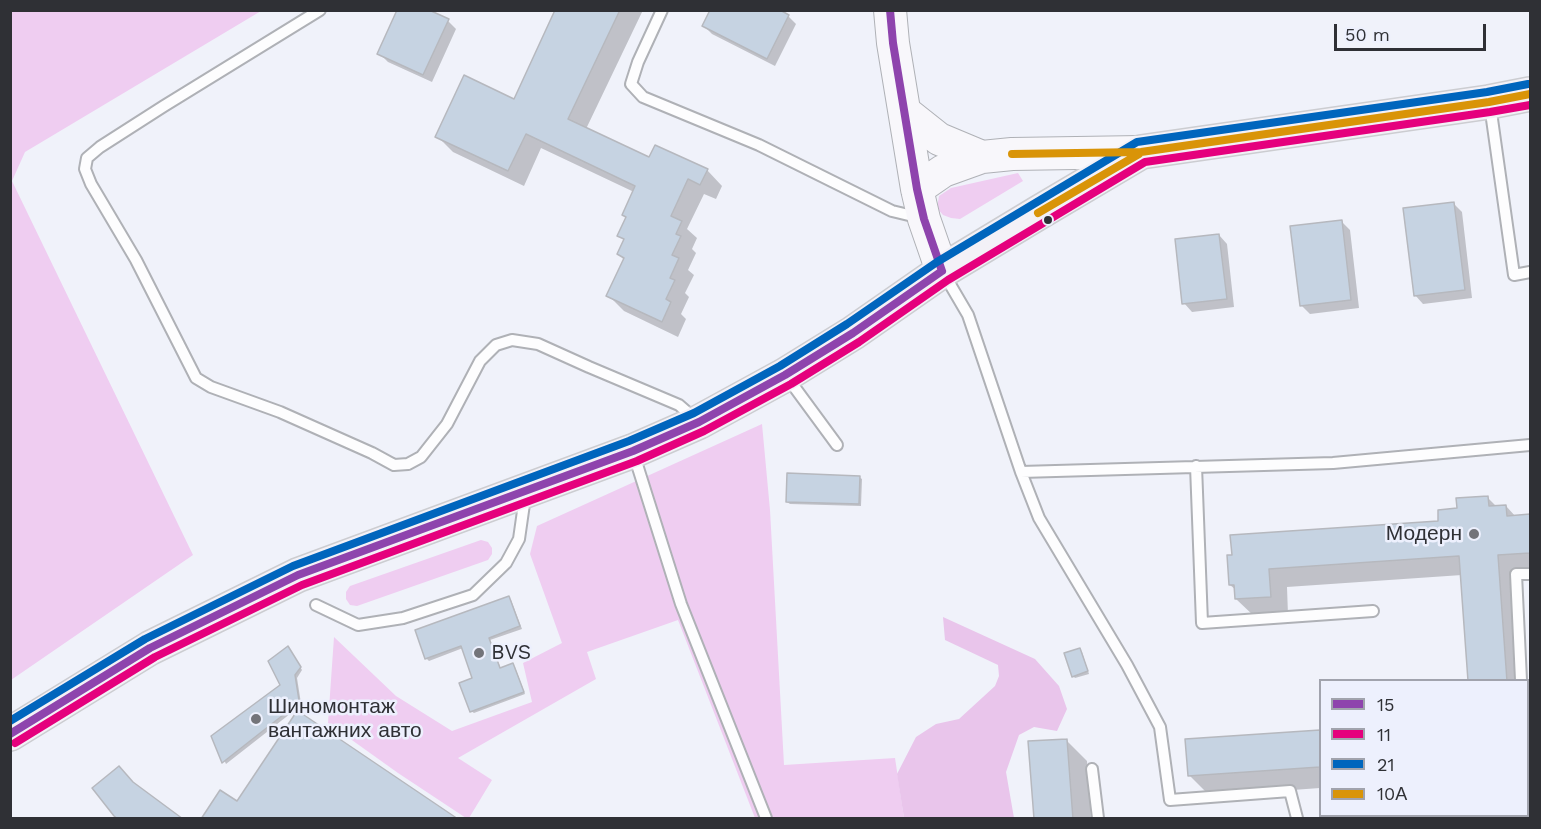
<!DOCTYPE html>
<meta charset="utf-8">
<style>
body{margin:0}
#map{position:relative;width:1541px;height:829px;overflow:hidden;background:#f0f2fa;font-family:"Work Sans",sans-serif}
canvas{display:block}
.frame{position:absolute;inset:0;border:12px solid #2f3035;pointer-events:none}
.legend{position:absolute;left:1319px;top:679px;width:210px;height:138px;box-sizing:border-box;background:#edf0fd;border:2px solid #a1a3ad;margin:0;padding:8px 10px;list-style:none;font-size:18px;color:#2f3035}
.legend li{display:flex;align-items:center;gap:12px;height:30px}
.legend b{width:30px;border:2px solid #a1a3ad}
.scale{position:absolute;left:1334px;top:24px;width:152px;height:27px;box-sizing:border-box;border:3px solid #2f3035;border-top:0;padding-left:8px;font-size:18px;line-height:21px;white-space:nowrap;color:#2f3035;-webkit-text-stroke:4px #edf0fd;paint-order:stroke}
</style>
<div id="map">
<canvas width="1541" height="829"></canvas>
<div class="frame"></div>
<ul class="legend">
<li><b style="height:8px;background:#8e44ad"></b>15</li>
<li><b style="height:8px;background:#e5007d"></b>11</li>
<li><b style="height:8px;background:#0065bd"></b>21</li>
<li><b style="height:8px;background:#d99408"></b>10А</li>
</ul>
<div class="scale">50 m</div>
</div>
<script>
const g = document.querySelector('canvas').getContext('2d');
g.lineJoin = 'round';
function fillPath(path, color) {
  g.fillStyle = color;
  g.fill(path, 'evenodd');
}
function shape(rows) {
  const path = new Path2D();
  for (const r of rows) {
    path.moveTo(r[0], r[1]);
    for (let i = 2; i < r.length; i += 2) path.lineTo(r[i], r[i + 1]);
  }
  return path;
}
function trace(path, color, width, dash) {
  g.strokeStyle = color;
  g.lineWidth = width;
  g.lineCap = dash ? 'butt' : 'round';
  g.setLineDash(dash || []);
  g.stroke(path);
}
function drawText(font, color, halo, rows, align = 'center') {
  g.font = font + ' "Work Sans",sans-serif';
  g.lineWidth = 5;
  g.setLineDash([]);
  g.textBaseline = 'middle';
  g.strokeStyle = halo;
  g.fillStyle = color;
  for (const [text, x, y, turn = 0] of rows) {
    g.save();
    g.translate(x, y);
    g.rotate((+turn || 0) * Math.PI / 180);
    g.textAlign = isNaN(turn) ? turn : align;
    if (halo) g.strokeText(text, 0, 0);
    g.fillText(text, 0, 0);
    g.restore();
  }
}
fillPath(shape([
 [11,10,261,11,25,152,12,181,193,555,11,680],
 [1018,173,1023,181,960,219,951,218,943,215,937,208,939,196,951,188],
 [762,424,770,510,784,765,895,758,904,818,755,818,678,620,587,652,596,679,458,758,492,780,469,818,466,818,398,773,328,723,334,637,396,696,452,731,532,702,523,663,562,643,530,554,537,526],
 [481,540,488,542,492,548,492,554,488,560,357,606,350,605,346,599,346,592,350,586]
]), '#efcdf1');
fillPath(shape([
 [943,617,1035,659,1059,686,1067,709,1057,731,1034,727,1019,735,1006,772,1014,818,904,818,897,774,916,737,936,724,959,719,995,686,999,676,998,665,945,640]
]), '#e9c5eb');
fillPath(shape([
 [557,10,643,10,586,129,650,159,707,170,722,186,716,199,704,194,687,229,697,238,692,249,696,253,688,270,694,275,685,293,689,297,681,314,686,319,678,337,624,311,608,295,624,260,619,254,625,241,619,235,627,218,634,192,541,148,524,186,453,152,437,136,515,101],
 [788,16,796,24,775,66,712,34,704,26],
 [448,21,456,29,432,82,388,62,379,53],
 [1454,204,1462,212,1472,298,1423,304,1415,295],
 [1341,221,1350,230,1359,308,1310,314,1301,305],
 [1219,235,1227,244,1234,307,1192,312,1184,303],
 [859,477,862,479,861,506,790,504,787,502],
 [1487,497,1497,507,1506,506,1516,517,1530,516,1530,572,1516,573,1523,680,1469,680,1462,575,1287,587,1288,615,1255,617,1236,599,1236,590,1230,585,1228,556,1440,523,1458,510],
 [509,597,511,600,522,629,490,640,501,669,513,665,515,667,525,694,474,713,471,711,474,679,463,648,429,661,426,658],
 [1080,649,1082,652,1089,674,1075,678,1073,676],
 [290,650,302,670,297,678,303,716,237,803,297,714,295,710,226,764,213,737,282,685],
 [1320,731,1320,788,1210,796,1189,775,1187,740],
 [1066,740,1087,761,1091,818,1035,818],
 [1339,816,1393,816,1393,818,1339,818]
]), '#0003');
const building = shape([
 [397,10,429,10,449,19,423,75,377,54,397,10],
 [555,10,620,10,568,119,649,157,655,145,708,169,700,185,688,179,671,216,682,221,676,234,681,236,672,255,679,258,670,278,675,280,666,299,671,302,662,322,606,296,624,258,617,254,624,239,617,236,626,217,622,215,635,186,526,134,508,171,435,137,464,75,514,99,555,10],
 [710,10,780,10,789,15,767,59,702,26,710,10],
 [1454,202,1465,290,1414,296,1403,208,1454,202],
 [1342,220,1351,300,1300,306,1290,226,1342,220],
 [1219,234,1227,299,1182,304,1175,239,1219,234],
 [787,473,860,476,859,504,786,502,787,473],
 [1488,496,1489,506,1506,505,1507,516,1530,514,1530,553,1498,555,1507,681,1468,681,1459,556,1269,569,1271,597,1235,599,1234,585,1229,585,1227,555,1232,555,1230,535,1438,521,1438,510,1457,508,1456,498,1488,496],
 [509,596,520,626,489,638,500,668,513,663,524,692,470,712,459,683,472,678,461,646,425,659,415,630,509,596],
 [288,646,301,667,295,675,301,713,458,819,201,819,220,790,237,801,295,714,292,708,222,763,211,736,280,685,268,661,288,646],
 [1080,648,1088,671,1072,677,1064,653,1080,648],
 [1320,730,1320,767,1188,776,1185,739,1320,730],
 [1067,739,1073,819,1034,819,1028,741,1067,739],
 [119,766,133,782,183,819,118,819,114,816,92,788,119,766]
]);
fillPath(building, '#c6d3e2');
trace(building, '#b6b8be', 1.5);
const lane = shape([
 [320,10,164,106,100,147,87,158,85,169,91,184,136,260,196,378,211,387,280,412,372,453,394,465,408,464,421,457,447,424,480,361,496,345,512,340,538,344,589,367,679,405,694,418],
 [662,10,638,62,631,84,643,97,759,145,892,211,921,218],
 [1490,105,1514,275,1530,272],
 [944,274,968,315,1021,472,1039,518,1127,665,1160,727,1170,800,1290,791,1297,818],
 [787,377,837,445],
 [634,455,681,604,766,818],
 [1196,466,1202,623,1373,611],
 [1021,472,1333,463,1530,445],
 [316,605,358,625,403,618,473,595,506,563,519,539,525,497],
 [1521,680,1516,574,1530,574],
 [1092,769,1098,818],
 [1528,789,1528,798],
 [1435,818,1438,816]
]);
const secondary = shape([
 [890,10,893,43,917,189,924,219,942,271],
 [905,112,939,139,982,157],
 [917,189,943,171,982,157,1012,154,1141,152]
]);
const primary = shape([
 [10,734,150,648,298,575,633,451,699,422,785,375,853,333,942,271,1038,213,1141,152,1489,102,1530,94]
]);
trace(lane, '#afb1b6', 14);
trace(secondary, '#afb1b6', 34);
trace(primary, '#cccdd1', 36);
trace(lane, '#fdfdfe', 10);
trace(secondary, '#f8f7fb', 32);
trace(primary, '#f3f1f7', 33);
trace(shape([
 [890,10,893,43,917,189,924,219,942,271],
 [10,734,150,648,298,575,633,451,699,422,785,375,853,333,942,271]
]), '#8e44ad', 8);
trace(shape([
 [15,743,155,657,302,585,637,461,704,431,791,384,859,342,948,280,1145,162,1490,112,1530,105]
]), '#e5007d', 8);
trace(shape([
 [10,721,145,639,293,566,629,441,694,413,780,366,847,324,937,262,1137,142,1487,92,1528,84]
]), '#0065bd', 8);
trace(shape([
 [1012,154,1141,152,1489,102,1530,94],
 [1038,213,1139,154]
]), '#d99408', 8);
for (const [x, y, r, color] of [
 [1048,220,5,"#2f3035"],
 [1474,534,6,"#73747a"],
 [479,653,6,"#73747a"],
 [256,719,6,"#73747a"]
]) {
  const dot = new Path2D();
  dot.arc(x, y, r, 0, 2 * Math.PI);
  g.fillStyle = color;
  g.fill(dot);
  trace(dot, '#edf0fd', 2);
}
drawText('21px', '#2f3035', '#edf0fd', [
 ["Модерн",1462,534,"right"],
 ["BVS",491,653],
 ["Шиномонтаж",268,707],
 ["вантажних авто",268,731]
], 'left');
</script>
